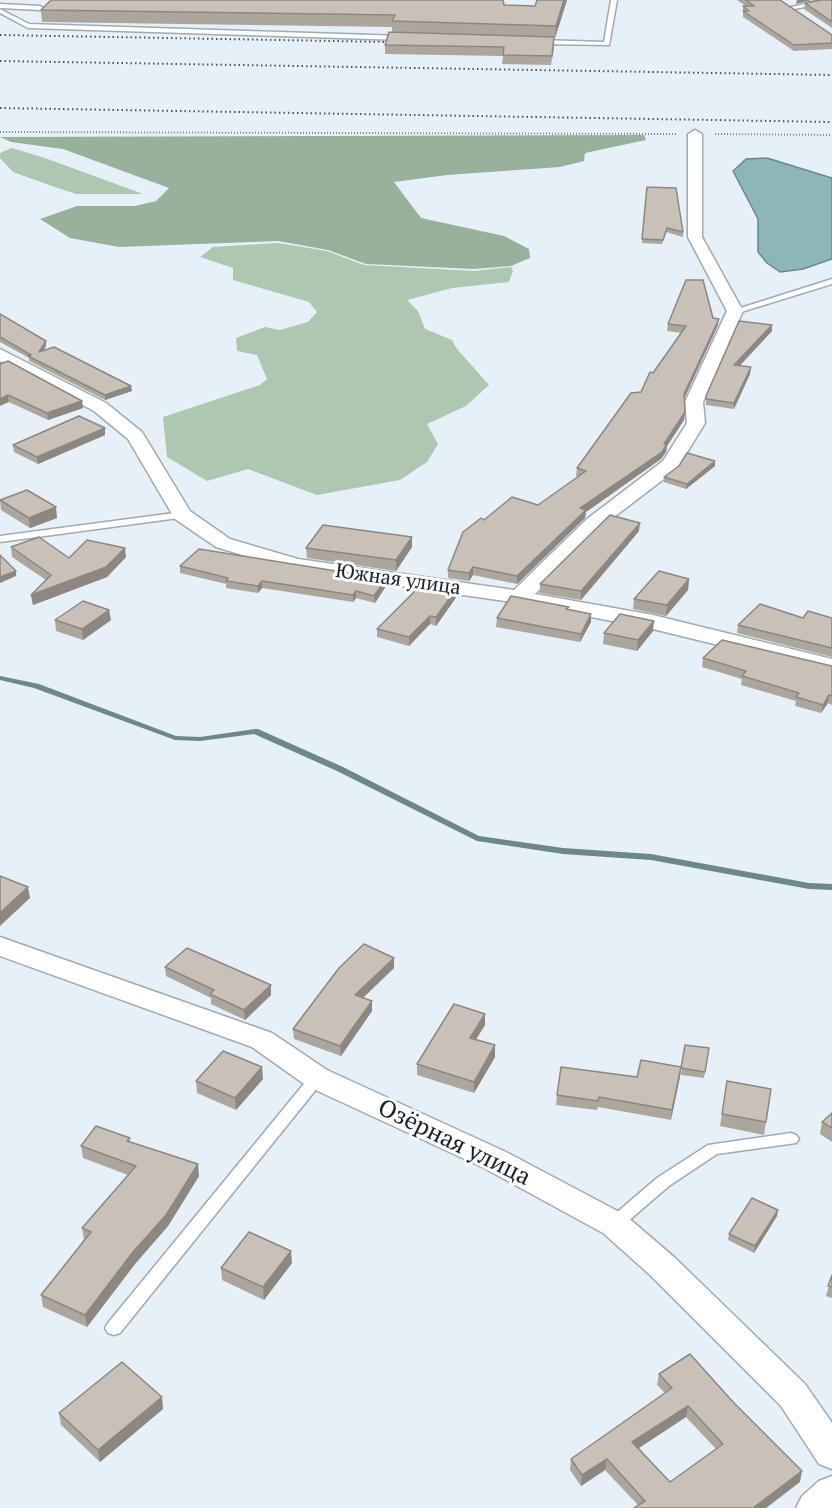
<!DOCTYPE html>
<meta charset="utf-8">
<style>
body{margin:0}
canvas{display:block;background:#e5f0f9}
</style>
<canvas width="832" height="1508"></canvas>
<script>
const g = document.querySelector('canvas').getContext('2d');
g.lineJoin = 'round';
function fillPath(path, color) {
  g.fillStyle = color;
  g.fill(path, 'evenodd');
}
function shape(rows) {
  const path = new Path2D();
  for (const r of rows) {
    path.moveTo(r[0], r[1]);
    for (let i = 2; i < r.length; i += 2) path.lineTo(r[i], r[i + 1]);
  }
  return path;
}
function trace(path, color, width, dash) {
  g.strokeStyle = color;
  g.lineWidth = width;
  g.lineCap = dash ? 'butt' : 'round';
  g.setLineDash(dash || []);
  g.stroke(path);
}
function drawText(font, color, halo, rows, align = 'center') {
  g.font = font + ' "PT Serif",serif';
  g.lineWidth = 6;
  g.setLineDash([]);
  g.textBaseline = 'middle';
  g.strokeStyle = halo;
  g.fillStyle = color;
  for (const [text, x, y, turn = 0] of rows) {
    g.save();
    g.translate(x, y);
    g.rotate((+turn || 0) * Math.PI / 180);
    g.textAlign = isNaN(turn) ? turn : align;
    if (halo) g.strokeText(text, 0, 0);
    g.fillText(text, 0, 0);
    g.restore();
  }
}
fillPath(shape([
 [12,148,45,158,143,194,76,194,52,186,13,172,0,158,0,153],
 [278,243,327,251,364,265,474,271,511,267,513,271,509,282,452,288,407,300,418,311,425,329,452,340,457,349,489,385,466,406,427,424,438,444,427,462,400,480,317,495,248,469,207,481,167,457,163,417,260,385,267,379,257,355,237,351,236,338,265,327,280,330,308,322,317,312,309,302,233,280,233,268,200,257,213,247]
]), '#adc7b1');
fillPath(shape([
 [644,135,646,140,585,153,584,161,560,167,447,175,394,182,421,218,504,236,529,249,530,258,511,266,474,269,366,264,328,250,278,241,119,247,70,238,40,219,77,206,135,206,156,201,169,188,63,149,11,142,0,137]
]), '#97b19b');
const water = shape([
 [767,158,832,178,832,259,803,269,780,272,767,263,758,252,758,219,733,171,746,159,767,158]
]);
fillPath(water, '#8db6b7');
trace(water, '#6b898b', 1.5);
fillPath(shape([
 [0,676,39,684,176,736,200,737,255,729,258,729,343,767,479,836,563,848,651,854,809,883,832,884,832,890,809,889,651,860,563,854,477,841,337,771,254,734,200,741,175,740,34,688,0,680,0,676]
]), '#6b898b');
const lane = shape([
 [611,0,617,0,609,45,540,44,537,42,540,40,604,42,611,0],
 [822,0,832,1,790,10,787,8,822,0],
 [0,4,40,6,43,8,40,10,0,8,0,4],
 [0,9,29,24,403,36,406,38,403,40,28,28,0,13,0,9],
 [832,279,832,284,738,313,731,311,832,279],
 [182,512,186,513,186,517,0,542,0,536,182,512],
 [317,1073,322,1074,324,1078,322,1082,120,1333,114,1335,108,1333,105,1328,108,1323,312,1074,317,1073],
 [791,1133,796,1135,799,1139,796,1143,717,1154,669,1186,620,1228,614,1230,608,1228,606,1224,608,1220,657,1178,708,1145,791,1133]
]);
const street = shape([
 [695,130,702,134,702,237,743,311,703,402,705,423,677,469,601,527,535,594,653,615,832,659,832,673,653,629,519,603,295,571,216,547,175,519,128,439,94,411,0,361,0,349,106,403,142,432,190,511,230,539,298,559,514,590,587,519,663,461,687,423,685,402,727,311,688,237,688,134,695,130],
 [0,937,272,1033,327,1070,506,1152,625,1215,674,1257,805,1384,832,1423,832,1469,819,1464,781,1406,650,1275,603,1233,484,1168,307,1086,252,1047,0,956,0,937],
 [832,1476,832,1508,796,1508,802,1496,819,1481,832,1476]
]);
trace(lane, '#a0aab2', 3);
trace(street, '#a0aab2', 3);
trace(shape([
 [0,132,677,134],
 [715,134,832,135]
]), '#7d848a', 2, [1, 2]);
fillPath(lane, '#fff');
fillPath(street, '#fff');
trace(shape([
 [0,35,389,42],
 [0,61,832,75],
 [0,108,832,122]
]), '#4e5358', 2, [1.5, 3]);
fillPath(shape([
 [567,0,555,38,554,38,551,65,502,64,503,56,385,54,385,45,392,33,392,27,42,22,41,10,504,5,535,6],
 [737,0,780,0,832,35,832,49,794,51,743,17,743,6,746,6],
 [832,0,832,28,804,9,805,3],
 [647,187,683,232,683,237,666,232,662,244,642,243],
 [0,314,46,346,43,351,132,391,105,400,29,361,29,358,0,342],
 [713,318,718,325,684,399,685,412,684,420,667,446,666,452,661,459,586,512,585,518,517,584,473,575,469,581,448,578,448,570,484,520,538,505,579,476,576,476,577,468,641,392,653,373,682,333,667,331,668,324],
 [772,325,772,331,739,366,751,367,750,374,734,409,706,405,706,396],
 [0,364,82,401,83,408,48,420,9,402],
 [105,428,105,435,38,464,14,452,13,445],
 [715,466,686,489,664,482,664,477],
 [0,500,57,518,30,528,1,510],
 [639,531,581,600,540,593,540,584],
 [11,547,69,558,126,557,107,577,33,605,31,595,46,580,12,557],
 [412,547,396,571,307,558,306,548],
 [180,566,386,579,386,586,375,603,356,598,353,602,262,588,258,593,226,588,226,584,180,573],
 [689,579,688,590,666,616,633,609,634,599],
 [439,594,457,596,436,626,430,624,409,646,377,637,377,629],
 [568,610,591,614,591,622,580,642,496,627,497,618],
 [803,618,832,618,832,657,737,633,738,625],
 [55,620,111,620,83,640,56,631],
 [653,631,637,651,603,644,604,633],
 [703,658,832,666,832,705,828,703,821,713,795,706,796,701,741,685,742,679,702,667],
 [165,967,271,995,245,1020,211,1004,211,998,166,976],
 [394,968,363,998,372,1001,372,1011,341,1056,294,1039,293,1029],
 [485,1025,476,1039,495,1045,495,1057,474,1093,417,1075,417,1064],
 [685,1045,709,1048,704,1078,681,1075],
 [681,1067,671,1120,598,1107,597,1110,556,1105,557,1095],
 [263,1079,236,1110,197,1093,196,1081],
 [727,1081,771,1089,764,1135,720,1126],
 [832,1113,832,1142,820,1134,822,1122],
 [130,1138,130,1142,199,1176,168,1226,135,1264,87,1327,43,1307,41,1295,84,1240,82,1228,128,1175,83,1158,81,1146],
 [777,1216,754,1253,728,1240,729,1234],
 [292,1263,264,1300,222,1280,221,1268],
 [832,1275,832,1298,826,1296],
 [659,1374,800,1482,638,1505,605,1470,581,1486,570,1470,571,1459,665,1393,657,1385],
 [686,1417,716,1449,670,1482,639,1448],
 [163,1409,100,1462,61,1425,59,1413]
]), '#ada69d');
fillPath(shape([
 [564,0,567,0,555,38,556,26],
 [797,0,812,0,796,4],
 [554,37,554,47,551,65,552,56],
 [719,319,718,325,683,401,684,394],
 [772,325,772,331,734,372,734,365],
 [46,341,46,346,40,357,39,352],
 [751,367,750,374,734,409,734,403],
 [131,386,132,391,105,400,105,395],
 [8,395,9,402,0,406,0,399],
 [82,401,83,408,48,420,47,413],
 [685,412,684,420,667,446,666,452,661,459,586,512,585,518,517,584,517,576,580,508,664,444],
 [105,428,105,435,38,464,37,457],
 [715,461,715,466,686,489,687,484],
 [56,507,57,518,30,528,29,518],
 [640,523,639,531,581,600,581,591],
 [412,537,412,547,396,571,396,560],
 [125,548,126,557,107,577,33,605,31,595],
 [473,567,473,575,469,581,469,573],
 [16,571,16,576,0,583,0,577],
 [386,579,386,586,375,603,374,596],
 [689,579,688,590,666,616,667,605],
 [262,581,262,588,258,593,258,586],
 [457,588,457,596,436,626,436,617],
 [356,591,356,598,353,602,353,595],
 [109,610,111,620,83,640,82,629],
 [591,614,591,622,580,642,581,634],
 [430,616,430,624,409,646,409,637],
 [654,621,653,631,637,651,638,640],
 [829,695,828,703,821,713,823,705],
 [28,887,30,898,0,926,0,913],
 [394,958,394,968,355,1005,355,995],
 [271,985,271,995,245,1020,244,1010],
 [372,1001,372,1011,341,1056,340,1046],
 [485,1014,485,1025,470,1049,470,1038],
 [495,1045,495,1057,474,1093,474,1082],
 [262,1067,263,1079,236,1110,235,1098],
 [681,1067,680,1077,671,1120,672,1110],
 [198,1164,199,1176,168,1226,135,1264,87,1327,85,1315],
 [778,1210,777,1216,754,1253,755,1246],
 [291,1251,292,1263,264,1300,263,1287],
 [162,1397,163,1409,100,1462,98,1450],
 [688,1406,686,1417,631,1453,632,1442],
 [607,1459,605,1470,581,1486,582,1475],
 [802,1471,800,1482,766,1508,753,1508]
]), '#8d8780');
const building = shape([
 [51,0,503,0,504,5,535,6,537,0,564,0,556,26,392,21,395,15,41,10,51,0],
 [746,0,780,0,832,35,832,43,794,45,743,11,749,11,743,6,754,6,746,0],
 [821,0,832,0,832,22,805,3,821,0],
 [389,32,554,37,552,56,503,55,504,47,385,45,389,32],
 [647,187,676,188,683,232,667,228,663,240,642,239,647,187],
 [686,280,703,280,713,318,719,319,684,394,685,412,664,444,667,444,662,452,580,508,586,510,517,576,473,567,469,573,448,570,463,532,481,518,484,520,512,497,538,505,586,471,577,468,631,393,641,392,650,372,653,373,686,326,668,324,686,280],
 [0,314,46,341,39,352,54,347,131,386,105,395,28,356,31,355,0,337,0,314],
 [739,321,772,325,734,365,751,367,734,403,706,399,706,396,739,321],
 [8,361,82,401,47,413,8,395,0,399,0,364,8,361],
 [79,416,105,428,37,457,13,445,79,416],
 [687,453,715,461,687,484,664,477,679,466,687,453],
 [27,490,56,507,29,518,0,500,27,490],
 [610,515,640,523,581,591,540,584,610,515],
 [323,525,412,537,396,560,306,548,323,525],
 [39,537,69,558,87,540,125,548,106,567,31,595,51,575,11,547,39,537],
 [199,549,386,579,374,596,356,591,353,595,262,581,258,586,226,581,228,578,180,566,199,549],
 [0,555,16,571,0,577,0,555],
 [659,571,689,579,667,605,634,599,659,571],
 [442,586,457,588,436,617,430,616,409,637,377,629,417,589,439,594,442,586],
 [511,596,569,607,566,609,591,614,581,634,497,618,511,596],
 [83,601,109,610,82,629,55,620,83,601],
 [760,604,803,618,808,611,832,618,832,648,738,625,760,604],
 [620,614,654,621,638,640,604,633,620,614],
 [722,640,832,666,832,696,829,695,823,705,796,697,799,693,742,676,746,671,703,658,722,640],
 [0,876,28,887,0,913,0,876],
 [364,944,394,958,355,995,372,1001,340,1046,293,1029,339,968,364,944],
 [187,948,271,985,244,1010,210,994,214,990,165,967,187,948],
 [454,1004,485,1014,470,1038,495,1045,474,1082,417,1064,454,1004],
 [685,1045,709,1048,705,1072,681,1068,685,1045],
 [223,1051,262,1067,235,1098,196,1081,223,1051],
 [641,1060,681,1067,672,1110,599,1097,598,1101,557,1095,561,1067,637,1077,641,1060],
 [727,1081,771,1089,766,1122,722,1114,727,1081],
 [832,1113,832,1128,822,1122,832,1113],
 [96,1126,130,1138,127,1141,198,1164,166,1215,133,1252,85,1315,41,1295,91,1232,82,1228,136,1166,81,1146,96,1126],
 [752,1198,778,1210,755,1246,729,1234,752,1198],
 [249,1232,291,1251,263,1287,221,1268,249,1232],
 [832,1275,832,1287,828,1286,832,1275],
 [690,1354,733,1402,802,1471,753,1508,634,1508,645,1501,607,1459,582,1475,571,1459,672,1388,659,1374,690,1354],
 [688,1406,723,1444,670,1482,632,1442,688,1406],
 [122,1362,162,1397,98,1450,59,1413,122,1362]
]);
fillPath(building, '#c9c1b7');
trace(building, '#8d8780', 1.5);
drawText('20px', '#1c2023', '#fafcfe', [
 ["Южная улица",398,580,8]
]);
drawText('24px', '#1c2023', '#fafcfe', [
 ["Озёрная улица",454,1143,26]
]);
</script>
